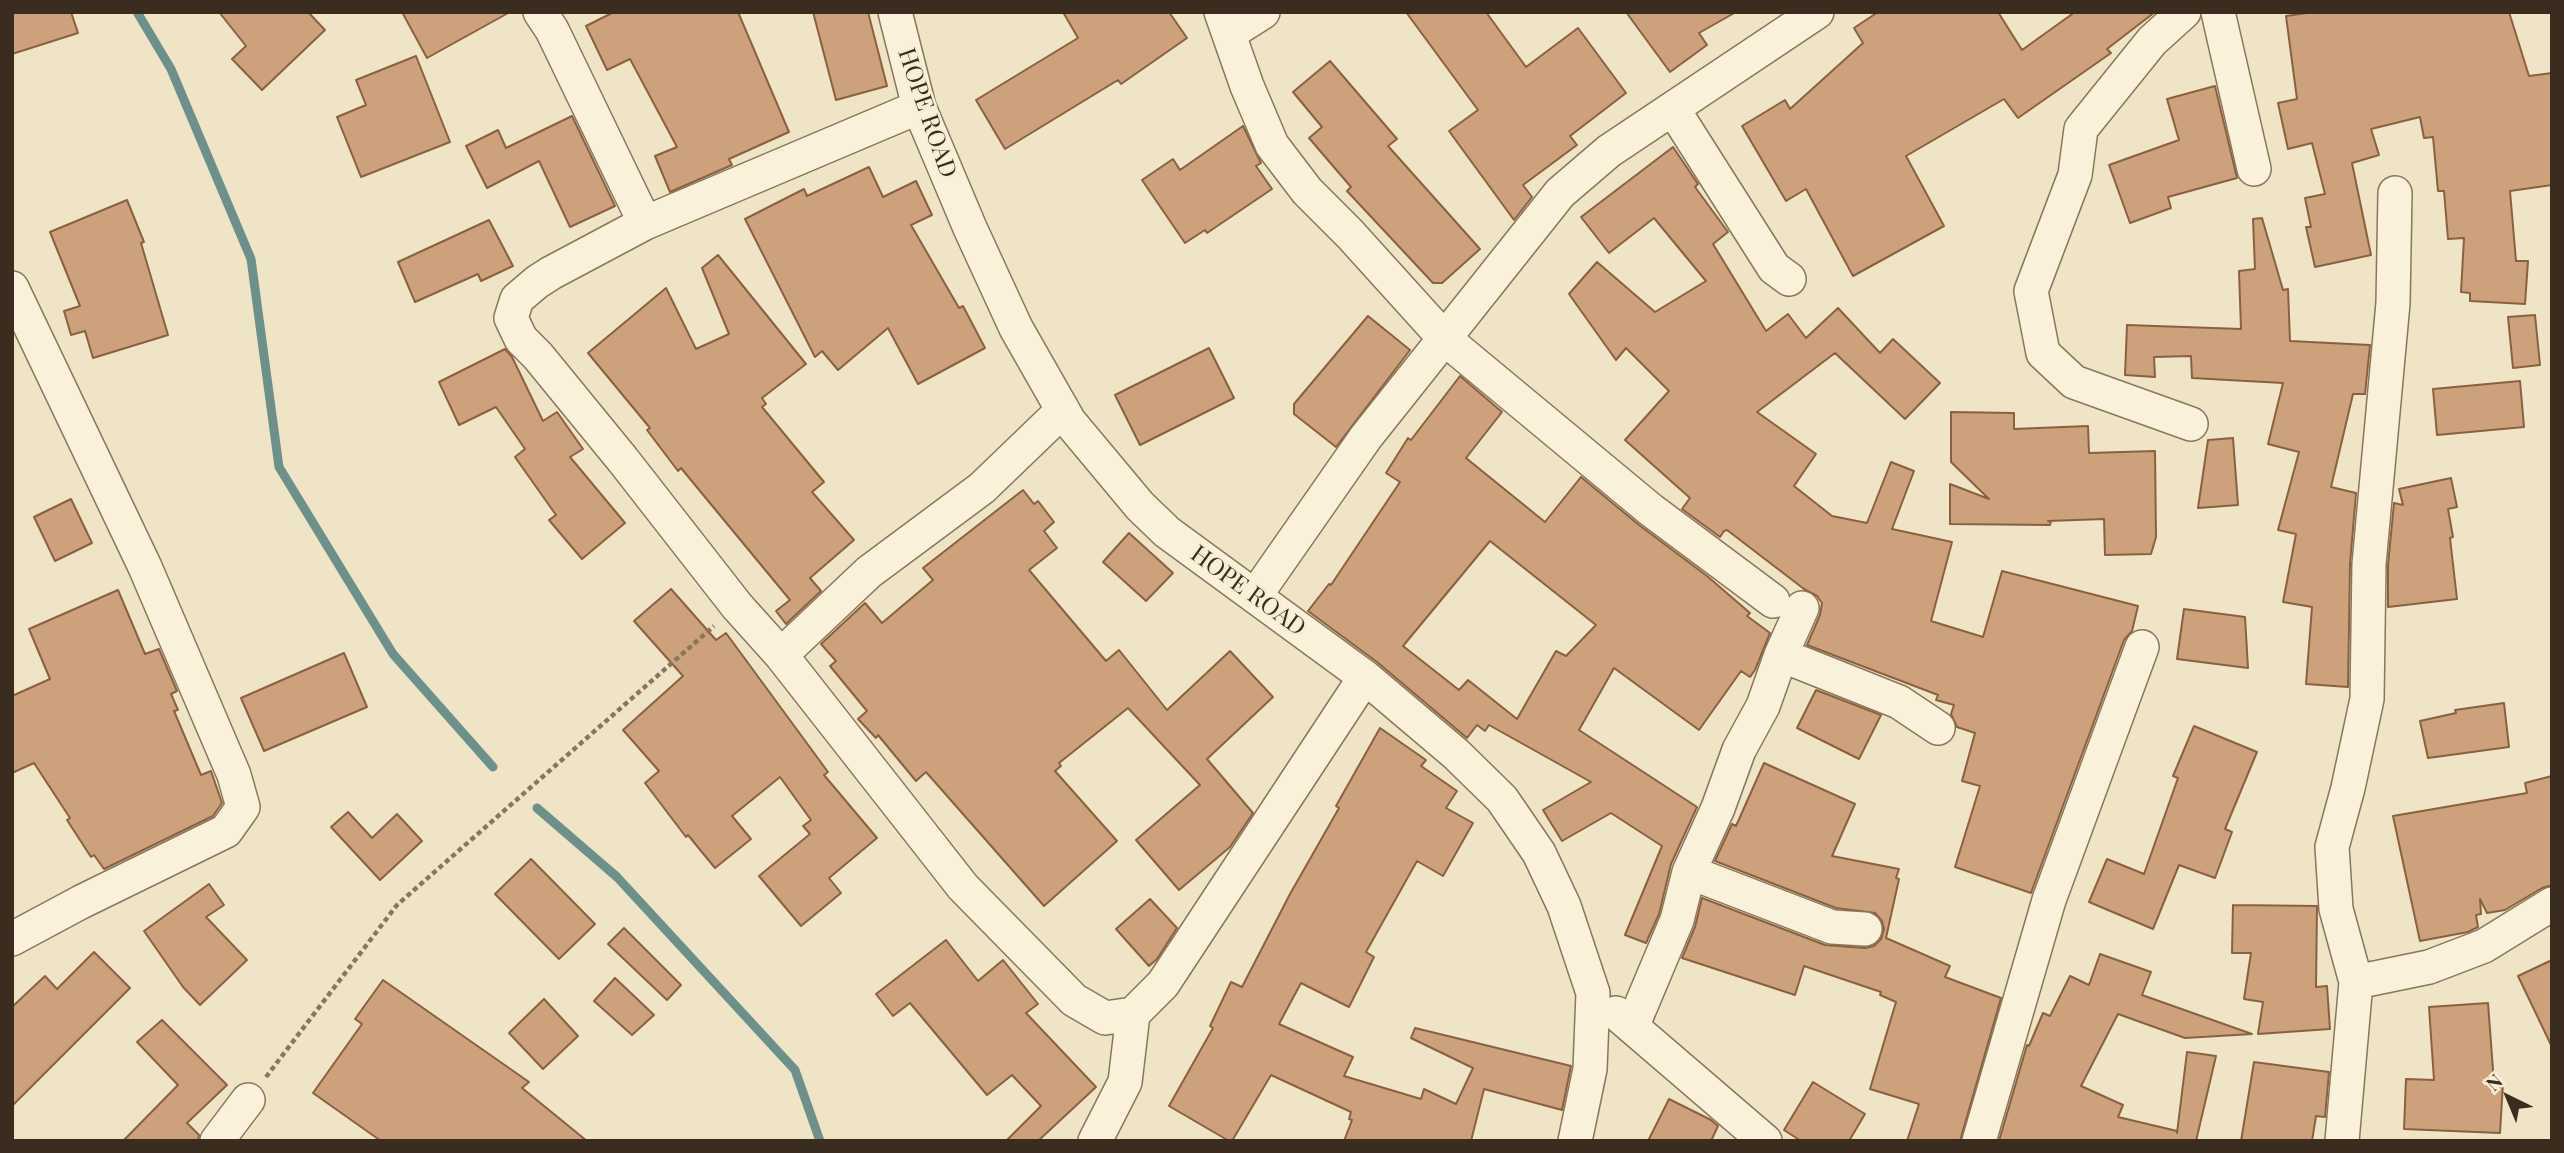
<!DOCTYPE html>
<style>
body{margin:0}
#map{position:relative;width:2564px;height:1153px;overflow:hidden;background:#efe4c5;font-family:"Playfair Display",serif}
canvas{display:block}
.frame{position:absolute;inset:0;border:14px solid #3a2d1f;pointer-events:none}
.north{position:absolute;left:2473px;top:1062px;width:70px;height:70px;-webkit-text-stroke:5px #f6eed5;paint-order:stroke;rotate:317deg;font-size:19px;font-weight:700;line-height:28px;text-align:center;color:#3a2d1f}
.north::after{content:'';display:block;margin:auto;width:24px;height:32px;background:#3a2d1f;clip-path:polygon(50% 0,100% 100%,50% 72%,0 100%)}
</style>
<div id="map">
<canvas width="2564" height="1153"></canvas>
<div class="frame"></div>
<div class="north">N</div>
</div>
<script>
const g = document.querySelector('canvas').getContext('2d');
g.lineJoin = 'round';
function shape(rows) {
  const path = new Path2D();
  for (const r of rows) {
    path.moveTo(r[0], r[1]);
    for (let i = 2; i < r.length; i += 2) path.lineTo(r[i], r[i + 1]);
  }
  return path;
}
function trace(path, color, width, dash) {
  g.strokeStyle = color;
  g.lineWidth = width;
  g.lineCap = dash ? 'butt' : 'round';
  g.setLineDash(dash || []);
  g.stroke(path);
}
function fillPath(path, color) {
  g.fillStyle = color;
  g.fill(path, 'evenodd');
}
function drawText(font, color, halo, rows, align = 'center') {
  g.font = font + ' "Playfair Display",serif';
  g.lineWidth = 5;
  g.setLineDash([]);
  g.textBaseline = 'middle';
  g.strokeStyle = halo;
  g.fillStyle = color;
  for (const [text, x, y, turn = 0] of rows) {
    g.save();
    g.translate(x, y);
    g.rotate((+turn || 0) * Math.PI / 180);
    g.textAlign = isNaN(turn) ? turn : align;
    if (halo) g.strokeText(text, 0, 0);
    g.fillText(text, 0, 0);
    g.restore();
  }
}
trace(shape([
 [137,12,171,69,251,259,279,467,393,654,493,767],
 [537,808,617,877,795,1070,820,1141]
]), '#6d918a', 9);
const building = shape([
 [12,12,71,12,78,33,12,54,12,12],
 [219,12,308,12,325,30,262,90,232,59,246,46,219,12],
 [402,12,510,12,427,58,402,12],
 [614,12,738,12,789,132,729,159,732,165,670,192,655,156,677,147,630,59,607,70,586,26,614,12],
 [813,12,868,12,887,86,836,100,813,12],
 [1063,12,1169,12,1187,38,1121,84,1118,80,1005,149,976,100,1078,38,1063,12],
 [1406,12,1486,12,1526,67,1578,28,1626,93,1570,136,1577,145,1523,185,1532,197,1514,220,1449,131,1478,110,1406,12],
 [1626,12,1736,12,1699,33,1707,45,1670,72,1626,12],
 [1878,12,1998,12,2022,50,2075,12,2155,12,2107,49,2111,53,2018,118,2004,99,1906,156,1944,226,1853,276,1806,189,1786,201,1742,126,1785,100,1790,109,1863,43,1854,28,1878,12],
 [2314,12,2509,12,2529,76,2552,73,2552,185,2510,191,2516,261,2528,261,2525,304,2470,301,2470,293,2461,292,2464,238,2448,239,2444,191,2438,191,2433,137,2424,138,2420,117,2371,129,2379,155,2352,163,2371,255,2315,267,2306,227,2311,227,2305,198,2325,194,2312,143,2288,149,2278,103,2297,99,2286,16,2314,12],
 [416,56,450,142,361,177,337,117,366,105,356,80,416,56],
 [1330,61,1397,139,1388,146,1480,249,1442,283,1433,283,1376,222,1347,191,1351,187,1309,138,1322,127,1293,92,1330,61],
 [2215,86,2237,178,2168,197,2171,208,2130,223,2109,165,2179,140,2167,99,2215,86],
 [572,116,615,206,570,227,539,161,487,188,466,146,498,130,506,148,572,116],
 [1243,126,1261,163,1256,166,1272,189,1207,233,1205,230,1185,243,1142,180,1173,159,1180,170,1243,126],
 [1673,147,1698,184,1695,187,1728,232,1713,244,1766,331,1788,314,1806,338,1838,308,1880,353,1893,339,1940,383,1905,419,1835,353,1757,412,1816,454,1794,486,1832,516,1867,523,1891,462,1914,471,1892,529,1952,542,1931,621,1983,637,2002,571,2138,606,2132,631,2124,640,2031,893,1955,867,1980,786,1962,781,1975,733,1957,727,1951,714,1954,705,1936,700,1938,695,1807,645,1820,615,1822,603,1817,596,1804,589,1727,530,1724,531,1720,537,1682,509,1690,498,1625,440,1669,391,1626,348,1616,360,1569,294,1597,262,1655,312,1706,281,1654,218,1609,253,1581,217,1673,147],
 [869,167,883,197,916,181,932,215,911,225,959,308,963,306,985,348,918,384,888,328,838,370,822,351,815,357,745,219,804,189,807,196,869,167],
 [127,200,144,242,141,243,168,335,93,358,85,331,71,335,64,311,80,306,50,232,127,200],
 [2262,218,2283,290,2288,289,2290,341,2370,345,2365,394,2353,394,2331,487,2356,493,2350,564,2348,687,2306,684,2312,607,2283,602,2296,534,2278,530,2299,452,2268,444,2283,383,2192,378,2191,356,2154,357,2155,377,2125,375,2127,325,2241,329,2239,271,2255,269,2253,219,2262,218],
 [489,220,513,266,481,281,478,274,415,302,398,262,489,220],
 [718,255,806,364,762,398,766,404,762,407,824,482,812,492,854,540,810,578,821,591,786,624,776,611,790,600,681,468,678,471,647,430,650,428,588,353,666,288,696,349,729,334,702,268,718,255],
 [2535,315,2540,365,2513,368,2508,317,2535,315],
 [1368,316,1410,350,1336,447,1294,414,1294,404,1368,316],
 [1209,348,1234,398,1140,445,1115,395,1209,348],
 [505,349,512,357,543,421,557,412,583,449,570,457,625,523,582,559,549,520,556,515,515,457,525,449,496,407,459,425,439,382,505,349],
 [1460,376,1502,412,1466,458,1545,522,1581,477,1639,525,1707,576,1750,613,1747,616,1770,633,1755,670,1750,677,1741,671,1699,730,1614,668,1579,730,1697,807,1671,864,1659,914,1646,943,1625,935,1662,846,1611,813,1562,841,1543,810,1591,782,1489,725,1485,731,1477,725,1467,738,1377,662,1308,611,1329,584,1331,585,1400,482,1386,473,1408,438,1411,440,1460,376],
 [1490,541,1596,625,1566,656,1556,651,1517,719,1468,680,1459,690,1403,646,1490,541],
 [2520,381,2524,427,2437,435,2433,389,2520,381],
 [1951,412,2014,413,2014,429,2088,426,2089,453,2155,451,2156,537,2151,554,2105,555,2104,519,2048,521,2051,522,2050,525,1950,524,1950,484,1989,499,1951,462,1951,412],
 [2233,438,2238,505,2198,508,2208,440,2233,438],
 [2451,478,2457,507,2448,509,2453,537,2450,538,2457,599,2388,607,2388,565,2394,503,2403,505,2399,489,2451,478],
 [1023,490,1034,504,1038,501,1054,522,1044,531,1057,548,1029,570,1106,661,1119,650,1167,710,1230,651,1273,697,1207,759,1253,813,1230,847,1179,890,1136,840,1200,785,1128,708,1059,763,1061,766,1055,771,1117,841,1044,906,926,772,916,781,878,735,876,738,858,719,867,711,830,666,836,661,821,644,865,603,882,623,933,580,923,568,1023,490],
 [71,499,92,543,55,561,34,517,71,499],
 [1129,533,1173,573,1146,601,1103,562,1129,533],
 [671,589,716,640,726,633,828,772,824,775,877,838,829,878,841,893,801,926,759,876,810,834,803,826,811,820,780,777,732,816,751,839,715,868,688,835,686,837,645,783,659,771,623,730,683,676,634,621,671,589],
 [118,590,145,654,159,649,177,691,171,694,178,710,174,711,201,775,211,771,222,803,213,816,104,869,94,855,91,857,67,820,70,818,34,763,12,773,12,696,50,679,29,629,118,590],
 [2184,609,2245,617,2248,668,2177,659,2184,609],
 [344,653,367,707,264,751,241,698,344,653],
 [1816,690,1881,715,1859,759,1797,728,1816,690],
 [2504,703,2509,747,2428,758,2420,721,2456,713,2455,710,2504,703],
 [2194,726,2257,752,2225,829,2232,832,2215,878,2179,865,2153,929,2089,902,2107,859,2144,874,2178,778,2173,776,2194,726],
 [1380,728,1426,760,1421,766,1457,791,1446,808,1473,823,1443,876,1417,861,1366,952,1374,957,1349,1007,1301,983,1279,1024,1353,1057,1344,1076,1421,1099,1424,1089,1456,1104,1473,1068,1411,1038,1415,1028,1571,1066,1562,1110,1484,1089,1471,1141,1344,1141,1352,1120,1349,1119,1351,1112,1271,1075,1232,1141,1229,1141,1169,1106,1213,1028,1210,1026,1231,982,1242,987,1290,894,1339,808,1336,806,1380,728],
 [1764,763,1855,804,1832,856,1899,869,1896,878,1899,879,1886,938,1950,966,1945,977,2001,998,1960,1141,1907,1141,1919,1104,1870,1089,1896,1002,1880,995,1881,992,1804,966,1795,995,1682,958,1695,927,1702,898,1825,945,1865,948,1874,946,1881,939,1884,929,1882,921,1875,913,1836,908,1715,861,1732,824,1736,826,1764,763],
 [2552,776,2552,885,2542,888,2505,910,2487,913,2480,899,2481,914,2476,915,2478,927,2468,932,2420,941,2393,816,2527,793,2525,783,2552,776],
 [348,812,372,838,397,814,422,841,380,880,331,827,348,812],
 [531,859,595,924,559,959,495,894,531,859],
 [209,884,224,905,206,917,247,960,200,1005,183,987,144,931,209,884],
 [1150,899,1177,928,1157,959,1149,966,1116,929,1150,899],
 [2233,905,2317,906,2316,987,2327,986,2330,1029,2258,1034,2263,1002,2244,999,2251,953,2232,953,2233,905],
 [624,928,681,985,667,1000,608,944,624,928],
 [946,940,978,981,1003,960,1038,1004,1026,1013,1096,1087,1038,1141,1006,1141,1041,1106,1012,1075,987,1095,910,1003,893,1016,876,994,946,940],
 [94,952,130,988,12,1106,12,1007,45,976,57,989,94,952],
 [2100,954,2151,972,2142,995,2252,1034,2185,1038,2118,1014,2081,1086,2123,1105,2118,1117,2177,1131,2177,1133,2187,1052,2216,1056,2196,1141,1999,1141,2027,1045,2029,1046,2043,1013,2050,1016,2070,976,2089,985,2100,954],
 [2552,960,2552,1047,2518,976,2552,960],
 [615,978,654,1015,632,1035,594,1001,615,978],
 [383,980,529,1082,522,1088,587,1141,381,1141,313,1093,362,1024,355,1019,383,980],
 [544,999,578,1036,543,1069,509,1033,544,999],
 [2488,1003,2494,1083,2503,1083,2500,1133,2404,1129,2406,1079,2434,1080,2429,1007,2488,1003],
 [162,1020,227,1085,187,1123,199,1135,198,1141,123,1141,178,1085,137,1042,162,1020],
 [2254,1062,2329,1072,2325,1117,2316,1116,2312,1141,2241,1141,2254,1062],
 [1813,1082,1865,1114,1849,1141,1801,1141,1784,1130,1813,1082],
 [1669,1099,1711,1120,1718,1126,1711,1141,1648,1141,1669,1099]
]);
fillPath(building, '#cda17b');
trace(building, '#8a6140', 2);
const minor = shape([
 [540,12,552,30,645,223],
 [895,12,919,107,970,228,1016,328,1069,421,1140,506,1167,532,1365,677,1456,754,1502,799,1539,853,1564,906,1593,993,1590,1069,1575,1141],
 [1221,12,1247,86,1272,145,1307,191,1350,234,1445,339,1651,510,1773,601],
 [2184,12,2152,41,2081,129,2075,175,2031,291,2043,353,2074,382,2191,424],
 [2218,12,2254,169],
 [1230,33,1263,12],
 [919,107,645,223,551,273,537,282,517,299,511,318,521,339,538,356,623,460,737,606,781,655,963,887,1074,1000,1105,1018,1133,1014,1163,984,1365,677],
 [1673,109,1774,268,1789,279],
 [12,288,145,567,234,775,243,807,226,831,81,902,12,939],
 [1255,596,1366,437,1560,193,1609,151,1817,12],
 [781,655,869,572,982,488,1063,410],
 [1781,655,1899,702,1938,728],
 [1689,872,1832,927,1865,929],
 [2356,982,2429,967,2484,946,2552,904],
 [1616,1013,1765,1141],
 [1632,1027,1677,920,1689,872,1718,808,1739,750,1763,706,1781,655,1802,608],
 [217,1141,248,1100],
 [1095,1141,1125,1082,1133,1014],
 [1979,1141,2049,900,2142,647],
 [2342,1141,2356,982,2336,909,2332,847,2348,788,2367,699,2369,564,2393,303,2395,193]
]);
trace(minor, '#8a765b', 36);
trace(shape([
 [266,1077,397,905,714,626]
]), '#8a765b', 4.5, [5, 3.5]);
trace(minor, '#f9f1d9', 33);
drawText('24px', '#3a2d1f', '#f6eed5', [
 ["HOPE ROAD",927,113,71],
 ["HOPE ROAD",1248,591,36]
]);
</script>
